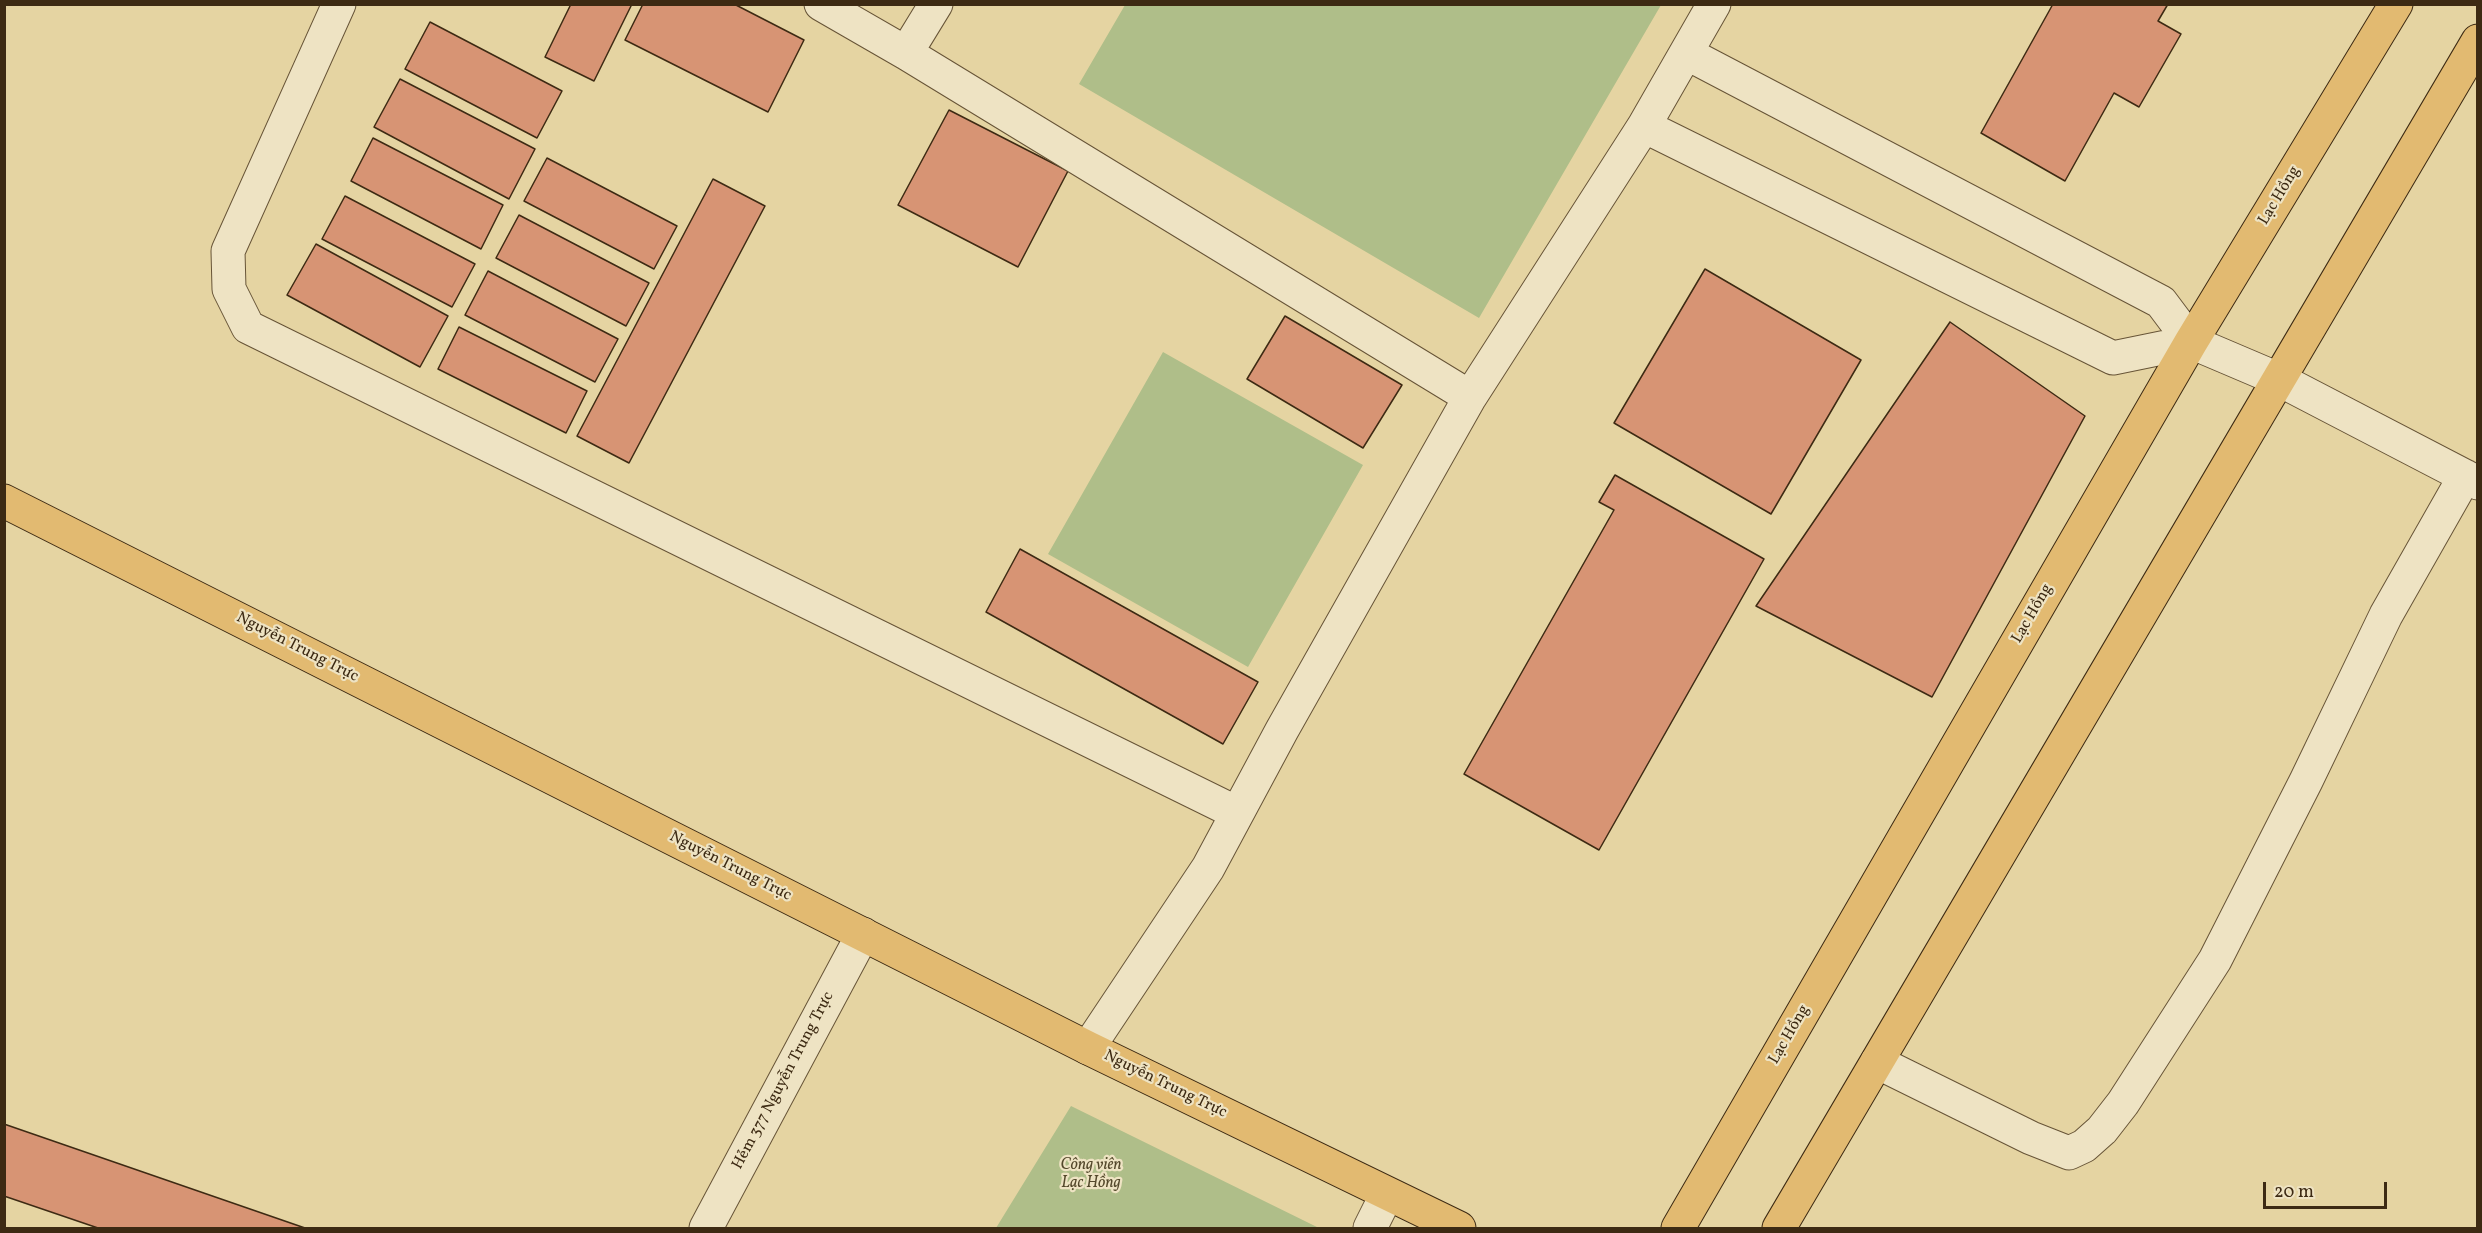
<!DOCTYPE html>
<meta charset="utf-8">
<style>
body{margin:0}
#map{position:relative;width:2482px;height:1233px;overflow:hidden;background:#e5d4a2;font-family:Vollkorn,serif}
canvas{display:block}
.frame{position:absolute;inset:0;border:6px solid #3d2a13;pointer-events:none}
.scale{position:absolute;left:2263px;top:1182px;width:124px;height:27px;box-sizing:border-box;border:3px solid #3d2a13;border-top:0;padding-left:8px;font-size:18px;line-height:21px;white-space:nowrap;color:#3d2a13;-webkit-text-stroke:4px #eee3c3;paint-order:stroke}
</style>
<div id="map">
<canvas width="2482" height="1233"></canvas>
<div class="frame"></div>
<div class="scale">20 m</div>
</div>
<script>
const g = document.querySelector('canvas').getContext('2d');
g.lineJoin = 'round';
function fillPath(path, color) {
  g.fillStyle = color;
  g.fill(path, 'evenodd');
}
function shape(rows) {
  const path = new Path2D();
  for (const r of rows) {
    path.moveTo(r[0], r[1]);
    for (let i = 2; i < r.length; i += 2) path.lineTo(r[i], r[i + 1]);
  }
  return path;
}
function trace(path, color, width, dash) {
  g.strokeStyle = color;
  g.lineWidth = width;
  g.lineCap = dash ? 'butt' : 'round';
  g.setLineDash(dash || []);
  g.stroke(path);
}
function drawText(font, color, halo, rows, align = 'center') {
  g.font = font + ' Vollkorn,serif';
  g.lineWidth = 4.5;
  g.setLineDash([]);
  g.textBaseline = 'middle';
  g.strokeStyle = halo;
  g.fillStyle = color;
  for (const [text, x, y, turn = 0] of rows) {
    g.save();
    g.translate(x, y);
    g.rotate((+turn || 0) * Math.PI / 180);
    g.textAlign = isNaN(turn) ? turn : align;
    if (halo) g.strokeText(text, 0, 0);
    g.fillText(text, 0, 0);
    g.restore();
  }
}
fillPath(shape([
 [1125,5,1125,4,1661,5,1479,318,1079,84],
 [1163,352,1363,465,1248,667,1048,554],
 [1071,1106,1319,1228,996,1228]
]), '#afbe89');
const building = shape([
 [571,4,632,4,594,81,545,57,571,4],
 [643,4,734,4,804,40,768,112,625,40,643,4],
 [2053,4,2168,4,2158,21,2181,34,2139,107,2114,93,2065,181,1981,133,2053,4],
 [430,22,562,91,537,138,405,69,430,22],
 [400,79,535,149,509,199,374,127,400,79],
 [949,110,1068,171,1018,267,898,205,949,110],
 [373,138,503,205,481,249,351,181,373,138],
 [547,158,677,226,654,269,524,201,547,158],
 [713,179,765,206,629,463,577,436,713,179],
 [345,196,475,264,452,307,322,239,345,196],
 [519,215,649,283,626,326,496,258,519,215],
 [316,244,448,316,420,367,287,295,316,244],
 [1705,269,1861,360,1771,514,1614,423,1705,269],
 [488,271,618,339,595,382,465,315,488,271],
 [1285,316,1402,385,1363,448,1247,379,1285,316],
 [1950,322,2085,416,1932,697,1756,606,1950,322],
 [459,327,587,391,566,433,438,369,459,327],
 [1615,475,1764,559,1599,850,1464,774,1614,510,1599,502,1615,475],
 [1020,549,1258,682,1223,744,986,612,1020,549],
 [4,1124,305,1228,98,1228,4,1196,4,1124]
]);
fillPath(building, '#d79474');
trace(building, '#3d2a13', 1.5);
const minor = shape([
 [339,4,228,251,229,289,248,327,1237,813],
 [821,4,906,53,1470,397],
 [906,53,936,4],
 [1686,53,2161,302,2191,342,2278,379,2478,483],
 [1644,126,2113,358,2191,342],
 [1088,1048,1208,868,1282,730,1470,397,1644,126,1714,4],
 [1877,1062,2031,1138,2069,1153,2084,1146,2102,1130,2123,1103,2215,960,2306,781,2386,615,2465,476],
 [706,1228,863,934],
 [1370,1228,1387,1194]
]);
const major = shape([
 [4,501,1088,1048,1459,1228],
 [1678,1228,2191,342,2396,4],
 [1779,1228,2478,41]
]);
trace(minor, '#675437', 35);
trace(major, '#3d2a13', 35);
trace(minor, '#eee3c3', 33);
trace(major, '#e2ba71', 33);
drawText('16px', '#3d2a13', '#eee3c3', [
 ["Lạc Hồng",2280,196,-59],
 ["Lạc Hồng",2033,614,-60],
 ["Nguyễn Trung Trực",297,648,27],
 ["Nguyễn Trung Trực",730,867,27],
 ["Lạc Hồng",1790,1035,-60],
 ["Hẻm 377 Nguyễn Trung Trực",784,1081,-62],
 ["Nguyễn Trung Trực",1165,1085,26]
]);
drawText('italic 16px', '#54482b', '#eee3c3', [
 ["Công viên",1091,1166],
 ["Lạc Hồng",1091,1184]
]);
</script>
